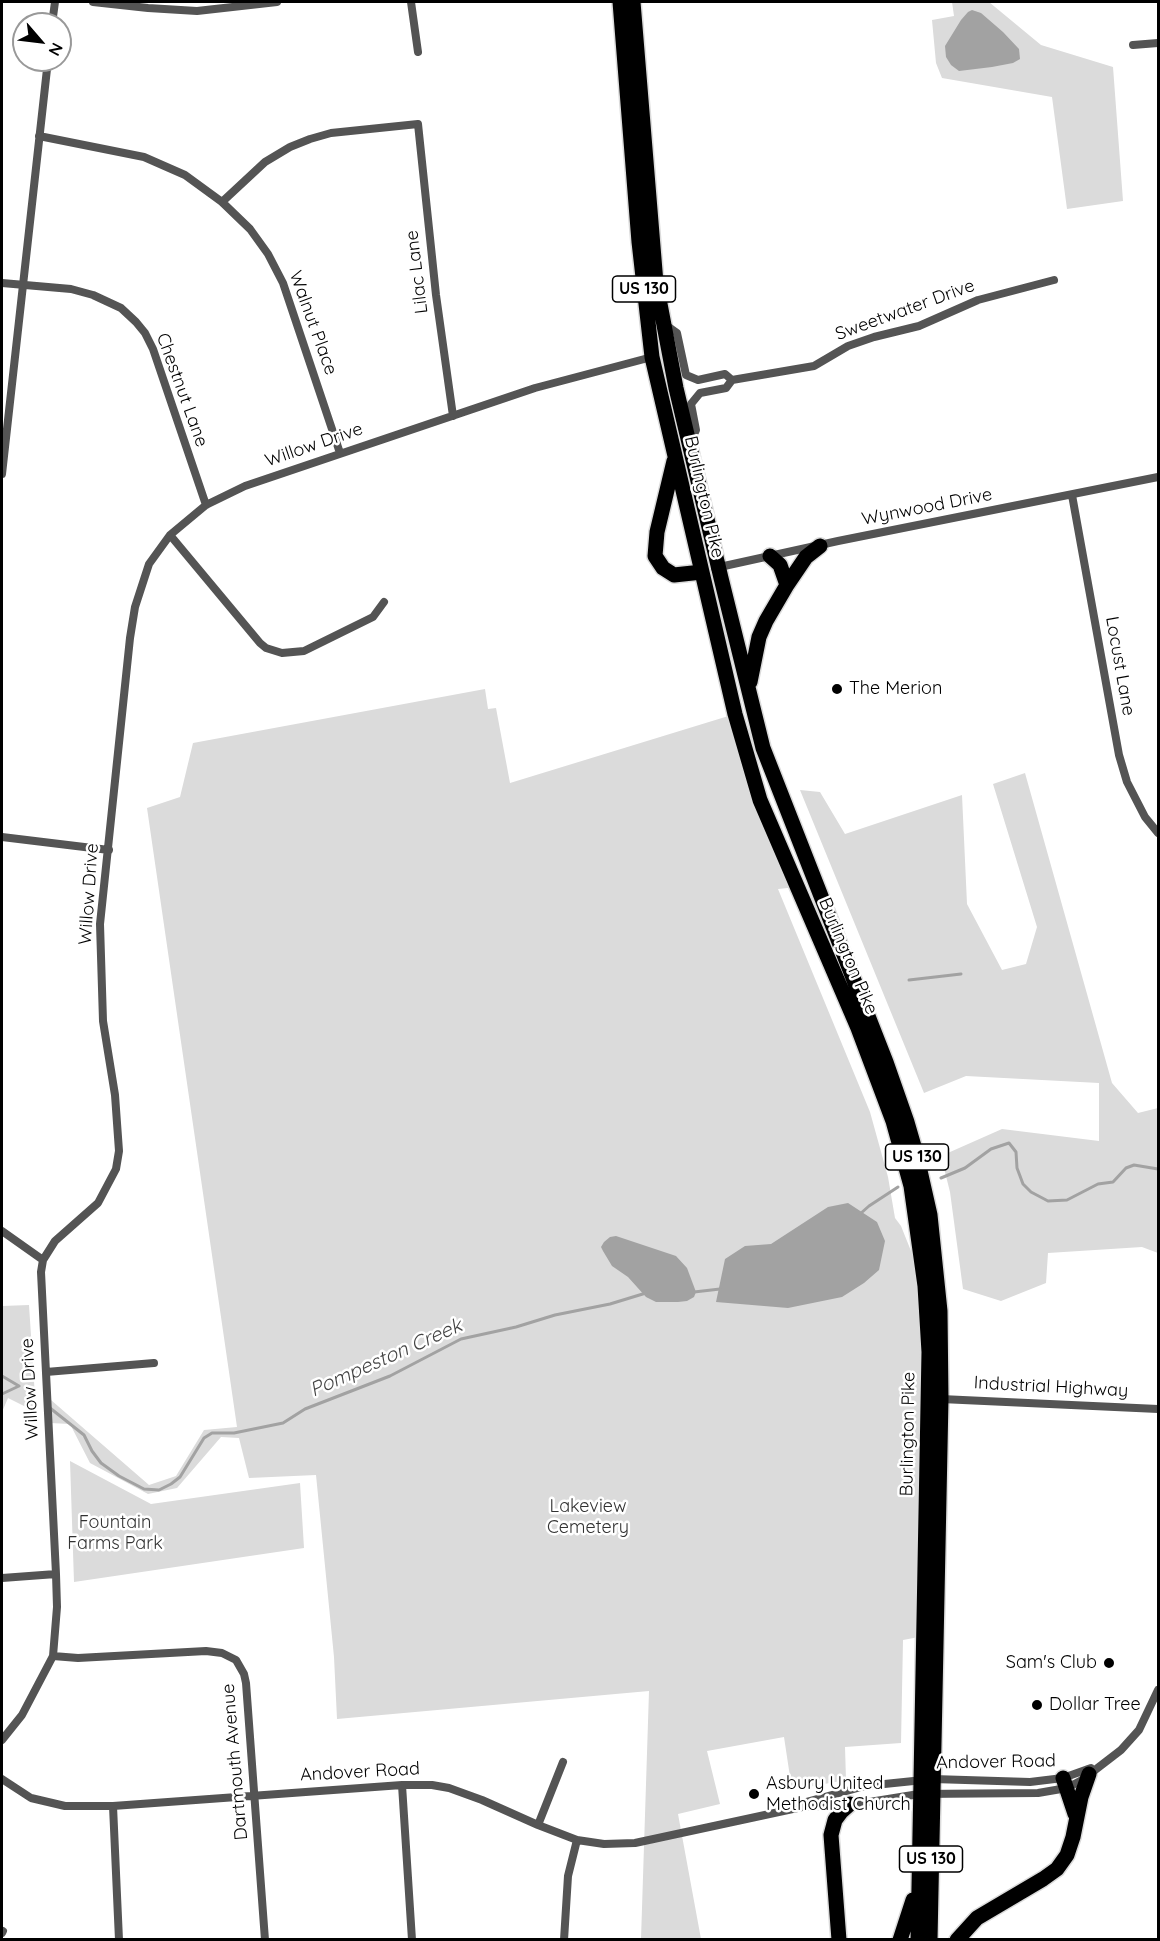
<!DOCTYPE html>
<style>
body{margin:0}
#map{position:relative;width:1160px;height:1941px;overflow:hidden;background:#fff;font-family:Quicksand,sans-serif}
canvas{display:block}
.frame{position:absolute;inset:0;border:3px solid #000;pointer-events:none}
.north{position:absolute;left:12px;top:12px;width:60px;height:60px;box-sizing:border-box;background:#fff;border:2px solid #999;border-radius:50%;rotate:118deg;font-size:16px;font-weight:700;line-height:24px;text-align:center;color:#000}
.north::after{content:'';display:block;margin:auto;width:21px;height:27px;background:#000;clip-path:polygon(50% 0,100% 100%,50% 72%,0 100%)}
</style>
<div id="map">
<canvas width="1160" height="1941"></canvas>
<div class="frame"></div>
<div class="north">N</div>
</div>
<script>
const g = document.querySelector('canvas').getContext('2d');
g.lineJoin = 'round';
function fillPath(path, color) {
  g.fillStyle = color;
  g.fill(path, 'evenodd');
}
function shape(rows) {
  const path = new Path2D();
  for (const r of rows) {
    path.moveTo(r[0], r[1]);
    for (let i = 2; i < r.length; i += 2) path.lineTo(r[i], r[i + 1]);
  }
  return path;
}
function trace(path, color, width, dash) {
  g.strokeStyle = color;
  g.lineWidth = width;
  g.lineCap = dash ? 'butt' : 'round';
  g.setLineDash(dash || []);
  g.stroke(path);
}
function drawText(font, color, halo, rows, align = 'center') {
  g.font = font + ' Quicksand,sans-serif';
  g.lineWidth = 5;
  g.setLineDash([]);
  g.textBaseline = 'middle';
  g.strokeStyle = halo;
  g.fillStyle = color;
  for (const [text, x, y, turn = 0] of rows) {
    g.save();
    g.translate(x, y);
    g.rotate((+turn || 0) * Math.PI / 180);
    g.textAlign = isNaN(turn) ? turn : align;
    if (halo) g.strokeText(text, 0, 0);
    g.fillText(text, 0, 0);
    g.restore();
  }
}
fillPath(shape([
 [952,2,989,2,1041,45,1113,67,1123,201,1067,209,1052,97,942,78,936,63,932,20,954,16],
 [485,689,488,709,496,708,510,783,735,714,797,887,778,889,870,1112,888,1177,895,1218,901,1226,925,1286,924,1636,903,1640,901,1743,845,1747,846,1780,792,1790,784,1737,707,1751,720,1804,678,1814,701,1939,641,1939,649,1691,337,1719,334,1657,316,1475,249,1478,239,1438,221,1437,177,1488,148,1494,90,1463,70,1424,50,1423,51,1400,149,1485,176,1476,204,1430,237,1427,147,808,180,797,193,743],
 [1025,773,1112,1083,1138,1113,1158,1108,1158,1253,1142,1247,1048,1253,1046,1283,1001,1301,963,1289,950,1192,941,1156,1002,1129,1099,1141,1099,1083,966,1076,924,1093,800,790,820,792,845,834,962,795,967,904,1002,970,1026,964,1037,927,993,784],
 [29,1305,36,1412,8,1398,2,1412,2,1306],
 [70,1461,151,1504,300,1483,304,1548,74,1582]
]), '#dbdbdb');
fillPath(shape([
 [972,10,981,13,1003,32,1019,49,1020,59,1013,63,992,67,959,71,951,65,946,57,945,46,961,20,968,12],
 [848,1203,877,1222,885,1241,879,1270,864,1283,842,1297,788,1308,716,1302,725,1259,745,1246,771,1244,828,1207],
 [616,1236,676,1256,687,1268,696,1292,694,1297,687,1301,678,1302,656,1302,646,1297,628,1277,612,1266,603,1251,601,1247,604,1242,610,1237]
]), '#a2a2a2');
trace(shape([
 [909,980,961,974],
 [941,1178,965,1168,991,1149,1009,1143,1016,1152,1017,1168,1023,1184,1031,1192,1048,1201,1067,1200,1098,1184,1113,1182,1126,1168,1134,1165,1158,1169],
 [860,1214,869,1206,898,1187],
 [694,1292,720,1289],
 [2,1376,19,1386],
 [2,1394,19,1386],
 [50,1408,84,1435,92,1451,101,1463,119,1476,144,1489,159,1490,171,1484,180,1477,204,1438,212,1433,234,1433,283,1423,305,1409,390,1376,461,1339,516,1327,555,1315,610,1304,646,1293]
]), '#a2a2a2', 3);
const highway = shape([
 [620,2,639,242,652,357,735,714,760,800,858,1028,893,1121,911,1186,925,1286,929,1352,918,1940],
 [633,2,656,283,676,388,721,578,763,748,886,1062,907,1122,916,1153,930,1215,940,1311,941,1399,930,1940],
 [674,461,657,532,655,556,663,568,674,575,702,572],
 [787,585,806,557,820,546],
 [750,682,759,637,766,621,787,585,780,565,770,556],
 [1063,1778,1075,1814],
 [839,1940,831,1835,835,1820,841,1812,850,1804],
 [900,1940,913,1900],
 [957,1940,977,1918,1043,1879,1057,1869,1067,1855,1073,1837,1081,1797,1089,1774]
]);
trace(highway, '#dbdbdb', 18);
trace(shape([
 [93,2,148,8,197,11,277,2],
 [411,2,418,52],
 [52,24,55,2],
 [1133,45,1158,43],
 [39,136,144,157,185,175,222,202,250,229,268,254,283,283,340,453],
 [222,202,265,162,290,147,310,139,331,133,418,124,436,295,453,416],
 [2,283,71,289,93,295,121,308,136,322,145,333,153,349,206,505],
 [663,323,677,333,686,375,698,380,725,374,732,380,814,366,848,346,874,337,919,326,978,300,1054,280],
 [690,443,696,430,691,404,700,393,726,388,732,380],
 [2,474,48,60],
 [1072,495,1119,755,1127,782,1145,817,1158,833],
 [170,535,260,643,266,648,282,653,304,651,373,617,384,602],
 [715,568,838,541,1158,477],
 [2,837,109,850],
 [2,1231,43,1260],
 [46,1372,154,1363],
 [941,1399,1158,1409],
 [2,1578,56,1574],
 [53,1656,78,1658,206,1651,222,1653,236,1660,244,1674,246,1683,265,1940],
 [2,1740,22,1715,53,1656,57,1607,56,1574,41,1272,43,1260,55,1241,98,1203,116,1169,119,1151,115,1095,103,1021,100,924,130,638,135,607,149,564,170,535,206,505,245,486,535,388,652,357],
 [2,1779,31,1798,65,1806,113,1806,402,1785,432,1785,449,1788,482,1800,538,1825,577,1840,604,1844,635,1843,802,1807,857,1804,919,1794,1038,1793,1067,1788,1082,1780,1121,1750,1139,1730,1158,1690],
 [402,1785,412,1940],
 [806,1802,865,1786,933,1779,1030,1782,1063,1778,1091,1768],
 [113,1806,119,1940],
 [538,1825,563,1762],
 [2,1933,3,1931],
 [564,1940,568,1876,577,1840]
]), '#545454', 8);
trace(highway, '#000', 15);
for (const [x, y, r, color] of [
 [837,689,6,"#000"],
 [1109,1663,6,"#000"],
 [1037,1705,6,"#000"],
 [754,1794,6,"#000"]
]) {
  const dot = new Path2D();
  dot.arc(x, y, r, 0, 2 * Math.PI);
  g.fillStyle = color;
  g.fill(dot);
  trace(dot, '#fff', 2);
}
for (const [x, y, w] of [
 [644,289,63],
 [917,1157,63],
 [931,1859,63]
]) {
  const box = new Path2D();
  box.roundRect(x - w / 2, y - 13, w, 26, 4.5);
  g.fillStyle = '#fff';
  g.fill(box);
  trace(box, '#000', 1.5);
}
drawText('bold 16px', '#000', null, [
 ["US 130",644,289],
 ["US 130",917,1157],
 ["US 130",931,1859]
]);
drawText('18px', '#000', '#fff', [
 ["Lilac Lane",417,272,-97],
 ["Sweetwater Drive",905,310,-20],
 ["Walnut Place",313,323,70],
 ["Chestnut Lane",182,390,70],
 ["Willow Drive",314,445,-19],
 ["Burlington Pike",704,497,77],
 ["Wynwood Drive",927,507,-11],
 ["Locust Lane",1120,666,80],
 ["Willow Drive",89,894,-86],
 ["Burlington Pike",848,956,67],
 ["Industrial Highway",1051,1387,3],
 ["Willow Drive",30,1389,-93],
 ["Burlington Pike",908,1434,-89],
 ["Dartmouth Avenue",235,1762,-95],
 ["Andover Road",996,1762,-1],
 ["Andover Road",360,1772,-3]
]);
drawText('18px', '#000', '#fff', [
 ["The Merion",849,689],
 ["Sam's Club",1097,1663,"right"],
 ["Dollar Tree",1049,1705],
 ["Asbury United",766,1784],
 ["Methodist Church",766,1805]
], 'left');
drawText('18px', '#323232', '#fff', [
 ["Lakeview",588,1507],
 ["Cemetery",588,1528],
 ["Fountain",115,1523],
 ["Farms Park",115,1544]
]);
drawText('italic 20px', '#434343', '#fff', [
 ["Pompeston Creek",386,1358,-24]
]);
</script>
